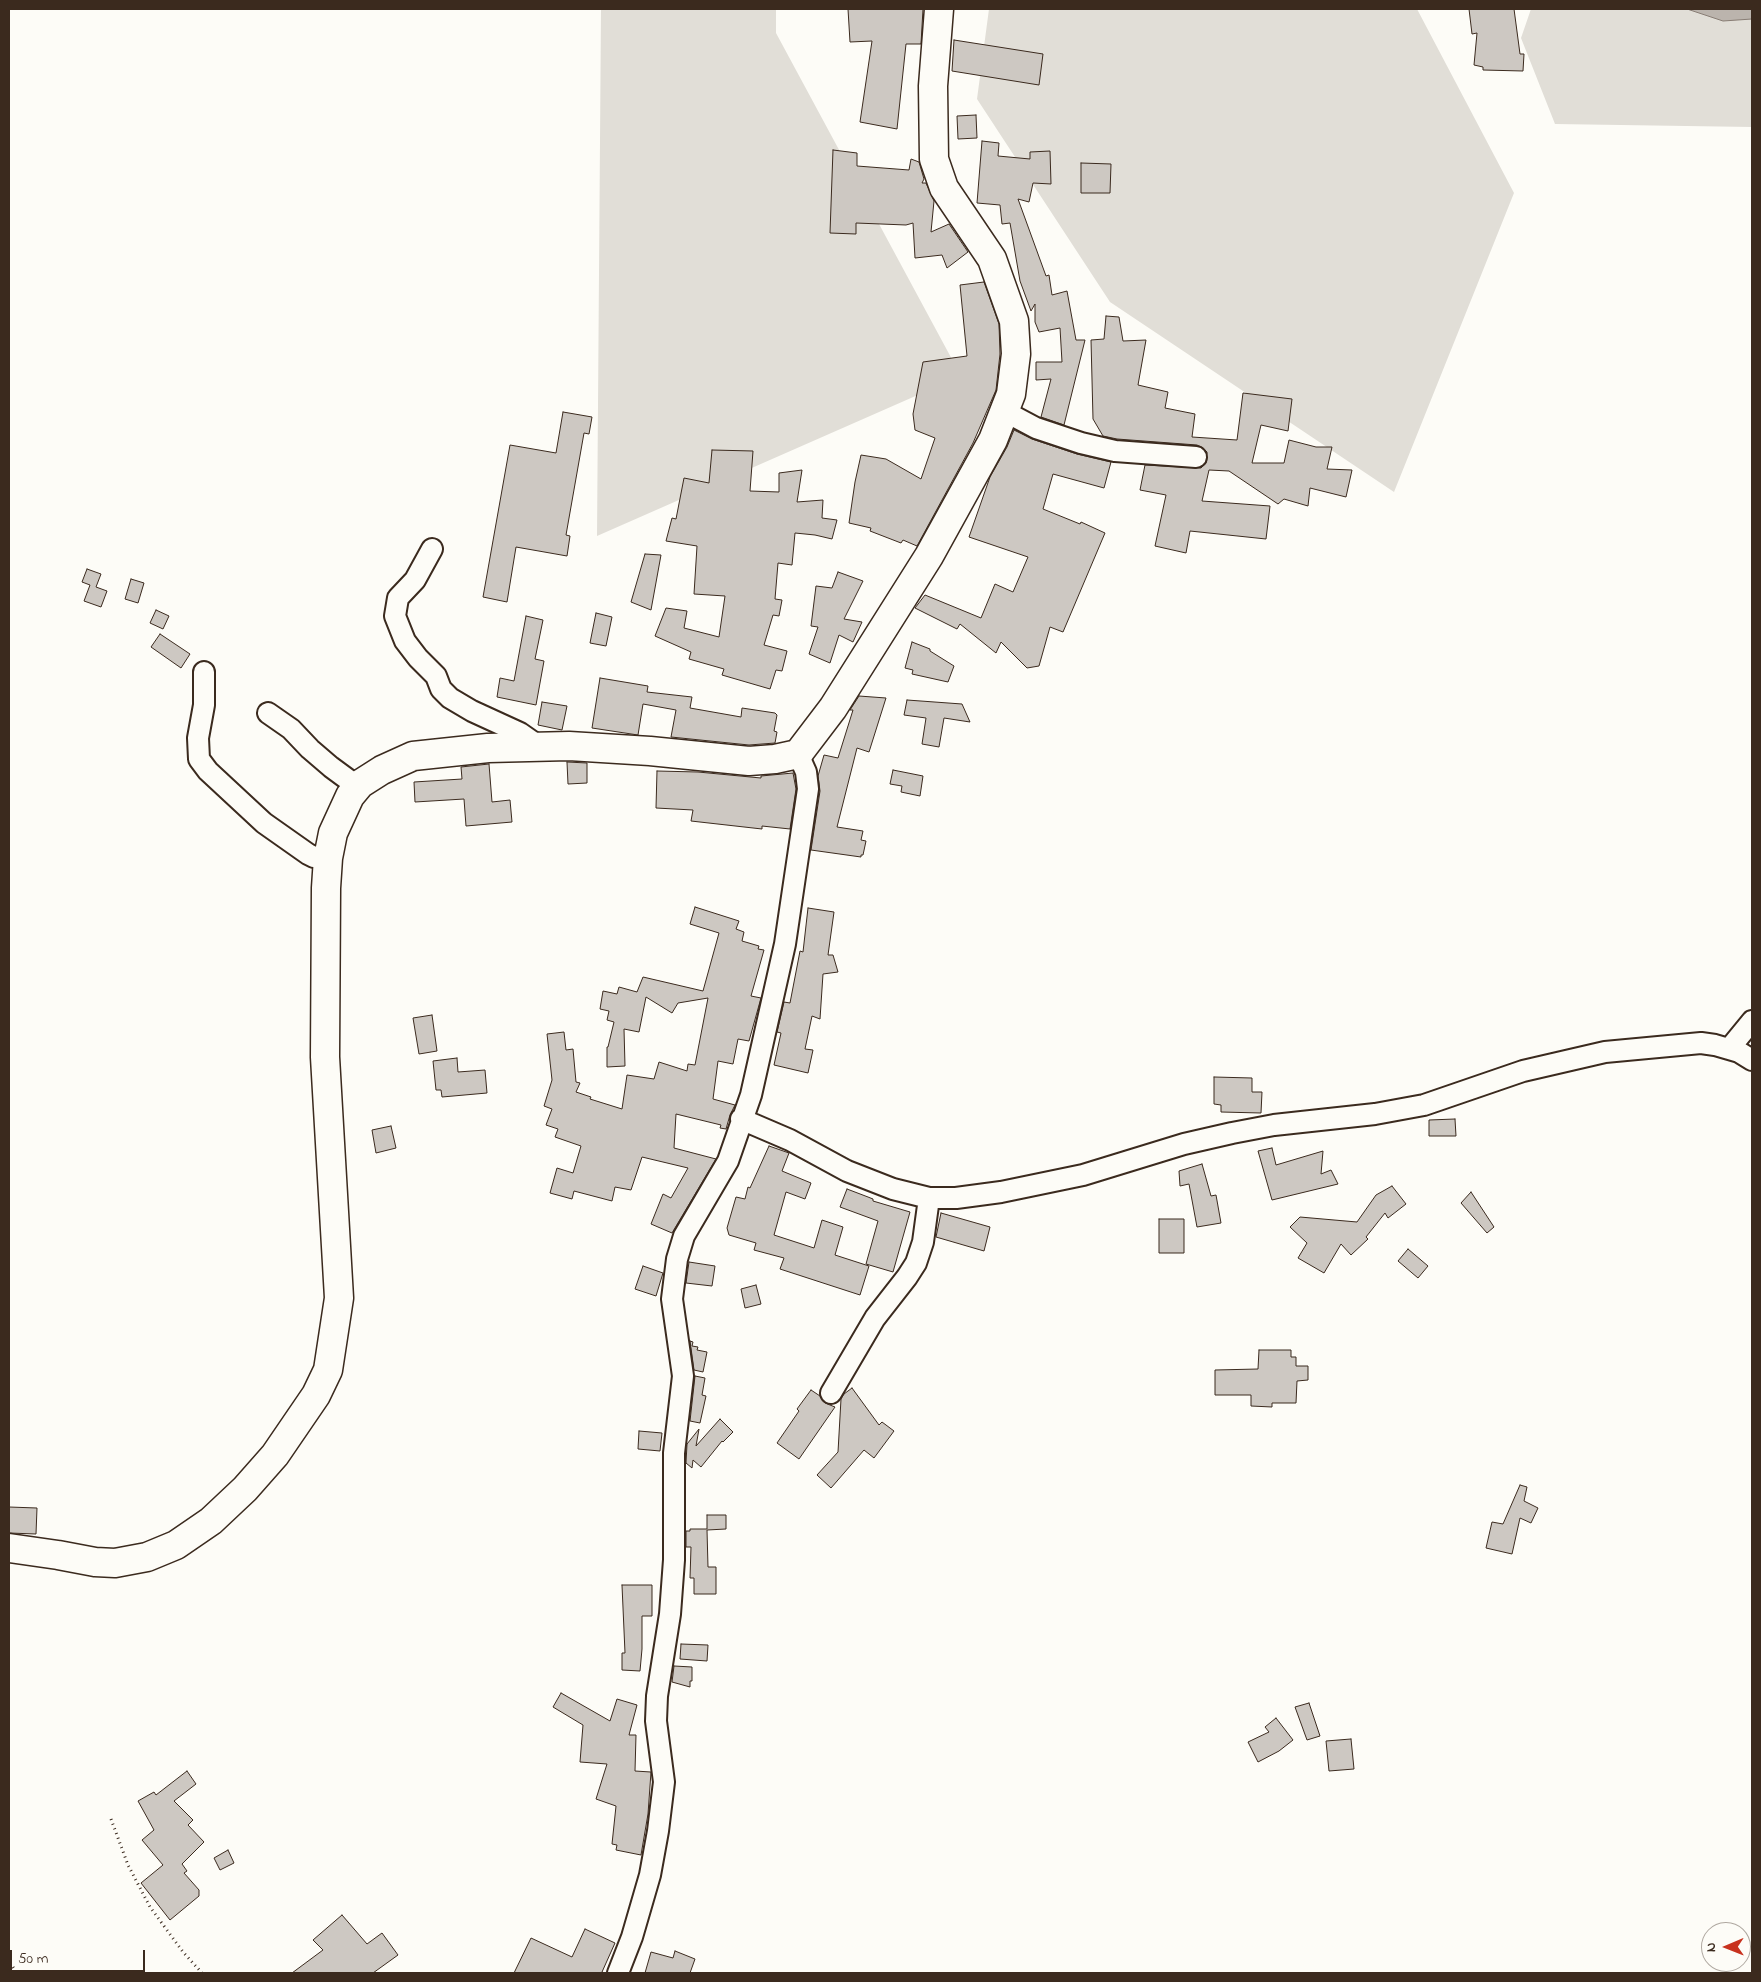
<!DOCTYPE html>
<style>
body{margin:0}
#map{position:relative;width:1761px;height:1982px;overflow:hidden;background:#fdfcf7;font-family:"Indie Flower",sans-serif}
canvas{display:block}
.frame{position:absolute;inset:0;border:10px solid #3b2a1e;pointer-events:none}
.north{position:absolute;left:1701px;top:1922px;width:50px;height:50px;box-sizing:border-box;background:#fdfcf7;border:1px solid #afa8a0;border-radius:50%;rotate:269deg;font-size:14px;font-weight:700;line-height:20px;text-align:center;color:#3b2a1e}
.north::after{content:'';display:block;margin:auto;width:18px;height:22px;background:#c8321e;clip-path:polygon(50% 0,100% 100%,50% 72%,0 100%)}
.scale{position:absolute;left:10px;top:1950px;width:135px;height:22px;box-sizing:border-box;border:2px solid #3b2a1e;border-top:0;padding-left:6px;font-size:15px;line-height:18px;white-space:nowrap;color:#3b2a1e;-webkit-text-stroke:4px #fdfcf7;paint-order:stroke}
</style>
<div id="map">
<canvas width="1761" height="1982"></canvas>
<div class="frame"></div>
<div class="north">N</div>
<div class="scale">50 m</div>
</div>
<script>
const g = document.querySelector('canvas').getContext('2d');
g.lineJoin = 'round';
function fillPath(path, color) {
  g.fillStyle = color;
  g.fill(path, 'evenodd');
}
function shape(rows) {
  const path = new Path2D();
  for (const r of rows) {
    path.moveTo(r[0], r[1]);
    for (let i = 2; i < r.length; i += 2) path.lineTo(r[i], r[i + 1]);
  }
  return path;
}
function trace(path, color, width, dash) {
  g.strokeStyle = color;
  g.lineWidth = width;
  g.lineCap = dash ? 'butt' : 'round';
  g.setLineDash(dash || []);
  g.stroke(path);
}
fillPath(shape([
 [601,9,776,9,776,33,961,376,597,536],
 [989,9,1417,9,1514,193,1394,492,1110,302,977,99],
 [1531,9,1703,9,1752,14,1752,127,1555,124,1521,38]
]), '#e1ded7');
const water = shape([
 [1687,9,1752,9,1752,19,1723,21,1687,9]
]);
fillPath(water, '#bbb4ad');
trace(water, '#887d74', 1);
const building = shape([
 [848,9,923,9,921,44,906,44,897,129,860,122,872,41,850,42,848,9],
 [1469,9,1514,9,1520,54,1524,54,1523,71,1483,70,1483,67,1474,65,1477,33,1472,34,1469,9],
 [954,40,1043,54,1039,85,952,71,954,40],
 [976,115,977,138,958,139,957,116,976,115],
 [982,141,999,143,998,156,1030,159,1030,152,1050,151,1051,184,1033,183,1029,202,1018,199,1046,276,1049,275,1052,295,1067,291,1076,340,1085,340,1064,425,1041,417,1051,379,1036,380,1036,362,1062,362,1060,328,1039,332,1035,322,1035,304,1031,311,1020,281,1010,223,1002,224,1000,205,977,203,982,141],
 [833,150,857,153,857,166,909,170,911,159,919,162,924,179,922,183,926,183,934,201,931,232,949,224,968,252,947,268,942,255,915,258,913,223,906,225,856,223,856,234,830,233,833,150],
 [1081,163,1111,164,1110,193,1081,193,1081,163],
 [984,282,999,324,1000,354,996,390,973,443,917,546,903,540,901,543,870,531,871,528,849,523,855,482,861,455,886,459,921,479,935,438,915,430,913,414,923,362,967,356,960,285,984,282],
 [1106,316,1119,317,1123,341,1146,340,1138,385,1168,392,1165,408,1195,414,1192,437,1237,440,1243,393,1292,399,1288,431,1261,425,1252,463,1284,463,1289,440,1316,447,1332,447,1327,469,1352,470,1346,497,1310,488,1308,506,1284,499,1278,504,1229,471,1209,470,1202,501,1270,506,1266,539,1190,531,1186,553,1155,546,1166,495,1140,490,1145,465,1201,468,1206,463,1207,452,1203,448,1197,445,1117,439,1103,436,1093,419,1091,340,1104,339,1106,316],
 [563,412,592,417,589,434,584,433,566,535,570,536,567,556,516,547,507,602,483,597,510,445,556,453,563,412],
 [1014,430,1032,439,1077,454,1111,462,1104,488,1053,474,1043,509,1080,524,1081,522,1105,533,1063,632,1050,627,1039,666,1027,668,1001,642,996,653,960,624,957,629,915,608,925,595,981,618,995,584,1013,592,1028,557,969,537,990,477,1007,447,1014,430],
 [712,450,753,451,750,491,779,492,779,473,802,470,797,502,823,500,822,518,837,520,832,539,815,535,795,533,792,565,778,563,775,599,782,600,779,616,773,615,764,645,787,651,782,671,776,670,770,689,722,675,724,669,689,659,691,652,655,636,666,608,687,611,684,628,719,637,725,596,694,594,697,546,666,541,672,518,676,519,684,478,709,483,712,450],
 [645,554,661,555,651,610,631,602,645,554],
 [87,569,101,574,96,587,107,591,101,607,84,601,90,585,82,582,87,569],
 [838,572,863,581,844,619,862,622,853,642,839,635,830,663,809,654,818,627,811,626,816,586,832,588,838,572],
 [131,579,144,583,138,603,125,599,131,579],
 [156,610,169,616,163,629,150,623,156,610],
 [596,613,612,617,606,646,590,643,596,613],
 [526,616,543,620,535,659,544,661,536,705,497,697,500,678,514,681,526,616],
 [160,634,190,654,181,668,151,647,160,634],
 [912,642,930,649,930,651,954,666,948,682,912,674,913,670,905,668,912,642],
 [600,678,648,686,647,692,692,697,690,708,741,717,742,708,775,713,777,715,774,731,777,732,775,743,749,745,671,737,676,710,643,704,638,735,592,728,600,678],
 [859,696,886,698,869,752,857,748,837,827,863,831,861,840,866,841,863,855,861,855,861,857,811,850,820,791,818,776,824,755,838,758,853,710,850,710,859,696],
 [907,700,962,704,970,722,944,718,939,747,922,744,926,718,904,715,907,700],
 [542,702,567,706,562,730,538,725,542,702],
 [567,762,587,763,587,783,568,784,567,762],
 [489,764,492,802,510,800,512,822,466,826,464,799,415,802,414,782,462,779,461,767,489,764],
 [893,770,923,776,920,796,901,792,902,786,890,784,893,770],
 [657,771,698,772,761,778,761,776,793,773,796,789,790,829,762,826,762,829,691,821,693,810,656,808,657,771],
 [695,907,739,921,736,929,744,932,742,941,759,946,758,949,764,950,751,996,761,998,749,1041,738,1039,733,1064,718,1061,713,1099,735,1105,730,1115,726,1129,720,1128,721,1125,676,1114,674,1148,716,1159,672,1233,651,1224,663,1194,671,1198,688,1168,642,1157,631,1190,615,1187,612,1201,574,1191,572,1199,550,1193,557,1168,573,1173,581,1146,555,1137,558,1129,546,1125,552,1109,544,1106,552,1080,547,1034,564,1032,566,1050,573,1049,576,1082,580,1083,576,1092,591,1097,590,1099,622,1109,627,1075,654,1079,659,1062,687,1071,688,1064,695,1065,708,998,678,1003,672,1013,646,997,639,1032,624,1029,625,1066,607,1067,607,1047,608,1047,614,1022,607,1020,609,1011,600,1009,603,991,617,994,619,987,637,992,643,977,703,991,719,933,690,924,695,907],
 [808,908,834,912,828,955,833,955,838,972,823,974,820,1019,812,1016,805,1049,813,1050,808,1073,774,1065,781,1033,777,1032,784,1002,790,1003,800,951,803,952,808,908],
 [432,1015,437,1051,419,1054,413,1018,432,1015],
 [457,1058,458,1072,485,1070,487,1093,442,1097,441,1090,436,1090,433,1061,457,1058],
 [1214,1077,1252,1078,1252,1092,1262,1092,1261,1113,1221,1112,1221,1105,1214,1104,1214,1077],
 [1455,1119,1456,1136,1429,1136,1429,1120,1455,1119],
 [391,1126,396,1148,376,1153,372,1130,391,1126],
 [769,1146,789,1153,782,1171,811,1183,805,1199,786,1192,774,1235,814,1248,822,1220,843,1227,835,1255,869,1266,860,1295,780,1269,784,1258,754,1250,756,1243,729,1235,727,1228,736,1197,745,1199,748,1187,750,1188,769,1146],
 [1272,1148,1276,1165,1323,1151,1321,1174,1331,1170,1338,1184,1272,1200,1258,1151,1272,1148],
 [1202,1164,1211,1196,1216,1195,1221,1223,1197,1227,1189,1184,1180,1186,1179,1171,1202,1164],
 [1392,1186,1406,1204,1388,1218,1385,1213,1366,1237,1368,1239,1351,1255,1341,1244,1324,1273,1298,1258,1307,1243,1290,1227,1300,1217,1357,1222,1376,1195,1392,1186],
 [847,1189,868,1197,873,1199,873,1201,910,1212,893,1272,866,1264,878,1221,840,1207,847,1189],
 [1471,1192,1494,1227,1487,1233,1461,1203,1471,1192],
 [941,1213,990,1227,984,1251,936,1237,941,1213],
 [1159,1219,1184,1219,1184,1253,1159,1253,1159,1219],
 [1408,1249,1428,1266,1418,1278,1398,1261,1408,1249],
 [689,1262,715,1266,712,1286,686,1283,689,1262],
 [643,1266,663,1273,656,1296,635,1289,643,1266],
 [756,1285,761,1304,745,1308,741,1289,756,1285],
 [690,1341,693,1342,692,1346,698,1347,697,1350,707,1352,703,1372,694,1370,690,1341],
 [1259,1350,1291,1350,1291,1357,1296,1357,1296,1366,1308,1366,1308,1380,1297,1381,1296,1403,1272,1403,1272,1407,1251,1406,1251,1395,1215,1395,1215,1370,1258,1369,1259,1350],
 [695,1376,705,1378,702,1395,706,1396,700,1423,690,1421,695,1376],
 [852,1388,879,1425,882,1422,894,1431,874,1458,864,1450,831,1488,817,1475,838,1452,841,1399,844,1394,852,1388],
 [811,1390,820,1396,825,1403,835,1407,799,1459,777,1443,799,1411,797,1409,811,1390],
 [720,1419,733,1432,723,1442,722,1441,701,1467,693,1460,692,1468,686,1463,687,1444,699,1429,696,1446,720,1419],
 [639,1431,662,1433,660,1451,638,1449,639,1431],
 [1520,1485,1527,1487,1524,1501,1538,1508,1531,1523,1520,1518,1512,1554,1486,1548,1492,1522,1503,1524,1520,1485],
 [9,1507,37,1508,36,1534,9,1533,9,1507],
 [707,1515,726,1515,726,1529,707,1530,708,1567,716,1567,716,1594,694,1594,694,1578,690,1578,691,1547,686,1547,686,1531,690,1531,690,1529,707,1529,707,1515],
 [622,1585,652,1585,652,1616,642,1616,642,1649,640,1671,622,1670,622,1653,625,1653,622,1585],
 [681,1644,708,1645,707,1661,680,1659,681,1644],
 [674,1666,692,1667,692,1681,690,1681,690,1687,672,1682,674,1666],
 [561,1693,610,1721,617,1699,637,1705,629,1735,636,1735,635,1771,651,1772,648,1814,641,1855,616,1850,617,1845,612,1844,616,1806,596,1799,607,1764,580,1762,583,1725,553,1707,561,1693],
 [1309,1703,1320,1736,1307,1740,1295,1707,1309,1703],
 [1276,1718,1293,1740,1279,1751,1258,1762,1248,1742,1269,1732,1265,1727,1276,1718],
 [1351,1739,1354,1769,1329,1771,1326,1741,1351,1739],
 [187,1771,196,1784,174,1801,193,1820,188,1825,204,1842,182,1864,187,1871,184,1873,199,1890,199,1896,170,1920,141,1883,163,1865,142,1840,154,1830,138,1801,154,1792,156,1795,187,1771],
 [228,1850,234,1863,220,1870,214,1858,228,1850],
 [342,1915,367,1944,382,1933,398,1955,373,1973,292,1973,323,1950,313,1940,342,1915],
 [585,1929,615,1943,602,1972,604,1973,514,1973,531,1938,572,1957,585,1929],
 [675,1951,695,1959,690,1973,645,1973,651,1952,673,1958,675,1951]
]);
fillPath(building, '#cdc8c2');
trace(building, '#3b2a1e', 1);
const minor = shape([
 [1004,411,1036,428,1081,443,1115,451,1196,457],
 [432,549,415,580,398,598,395,616,405,641,418,658,436,676,441,689,450,698,472,711,520,733,540,747],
 [204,672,204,705,198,738,199,759,208,771,264,823,308,854,314,857,328,858],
 [268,713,291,729,310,749,331,767,350,781,360,784],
 [1729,1049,1752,1021],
 [741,1119,790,1140,847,1171,893,1189,929,1198,956,1198,1001,1192,1083,1175,1184,1144,1232,1133,1274,1125,1375,1114,1424,1105,1523,1071,1605,1052,1701,1043,1715,1045,1739,1052,1752,1060],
 [831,1393,875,1318,907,1277,916,1263,923,1242,929,1198],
 [618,1973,632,1937,650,1875,658,1831,664,1782,656,1721,657,1696,670,1614,674,1560,674,1453,683,1376,672,1299,677,1259,684,1236,728,1161,751,1095,785,944,808,789,806,772,798,754]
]);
const secondary = shape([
 [9,1548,58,1555,95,1562,115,1563,147,1557,176,1545,211,1521,245,1489,275,1455,316,1395,328,1370,339,1298,325,1057,326,888,328,858,333,833,350,796,360,784,382,770,413,756,488,748,569,746,650,751,749,761,775,759,798,754,833,708,929,556,993,440,1011,394,1016,354,1014,321,992,259,944,188,934,159,933,86,939,9]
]);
trace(minor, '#3b2a1e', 24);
trace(secondary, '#3b2a1e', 31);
trace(shape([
 [111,1819,128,1865,150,1907,183,1952,202,1973],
 [13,1967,17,1973]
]), '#3b2a1e', 3, [1, 4]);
trace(minor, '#fdfcf7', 20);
trace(secondary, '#fdfcf7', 28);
</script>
